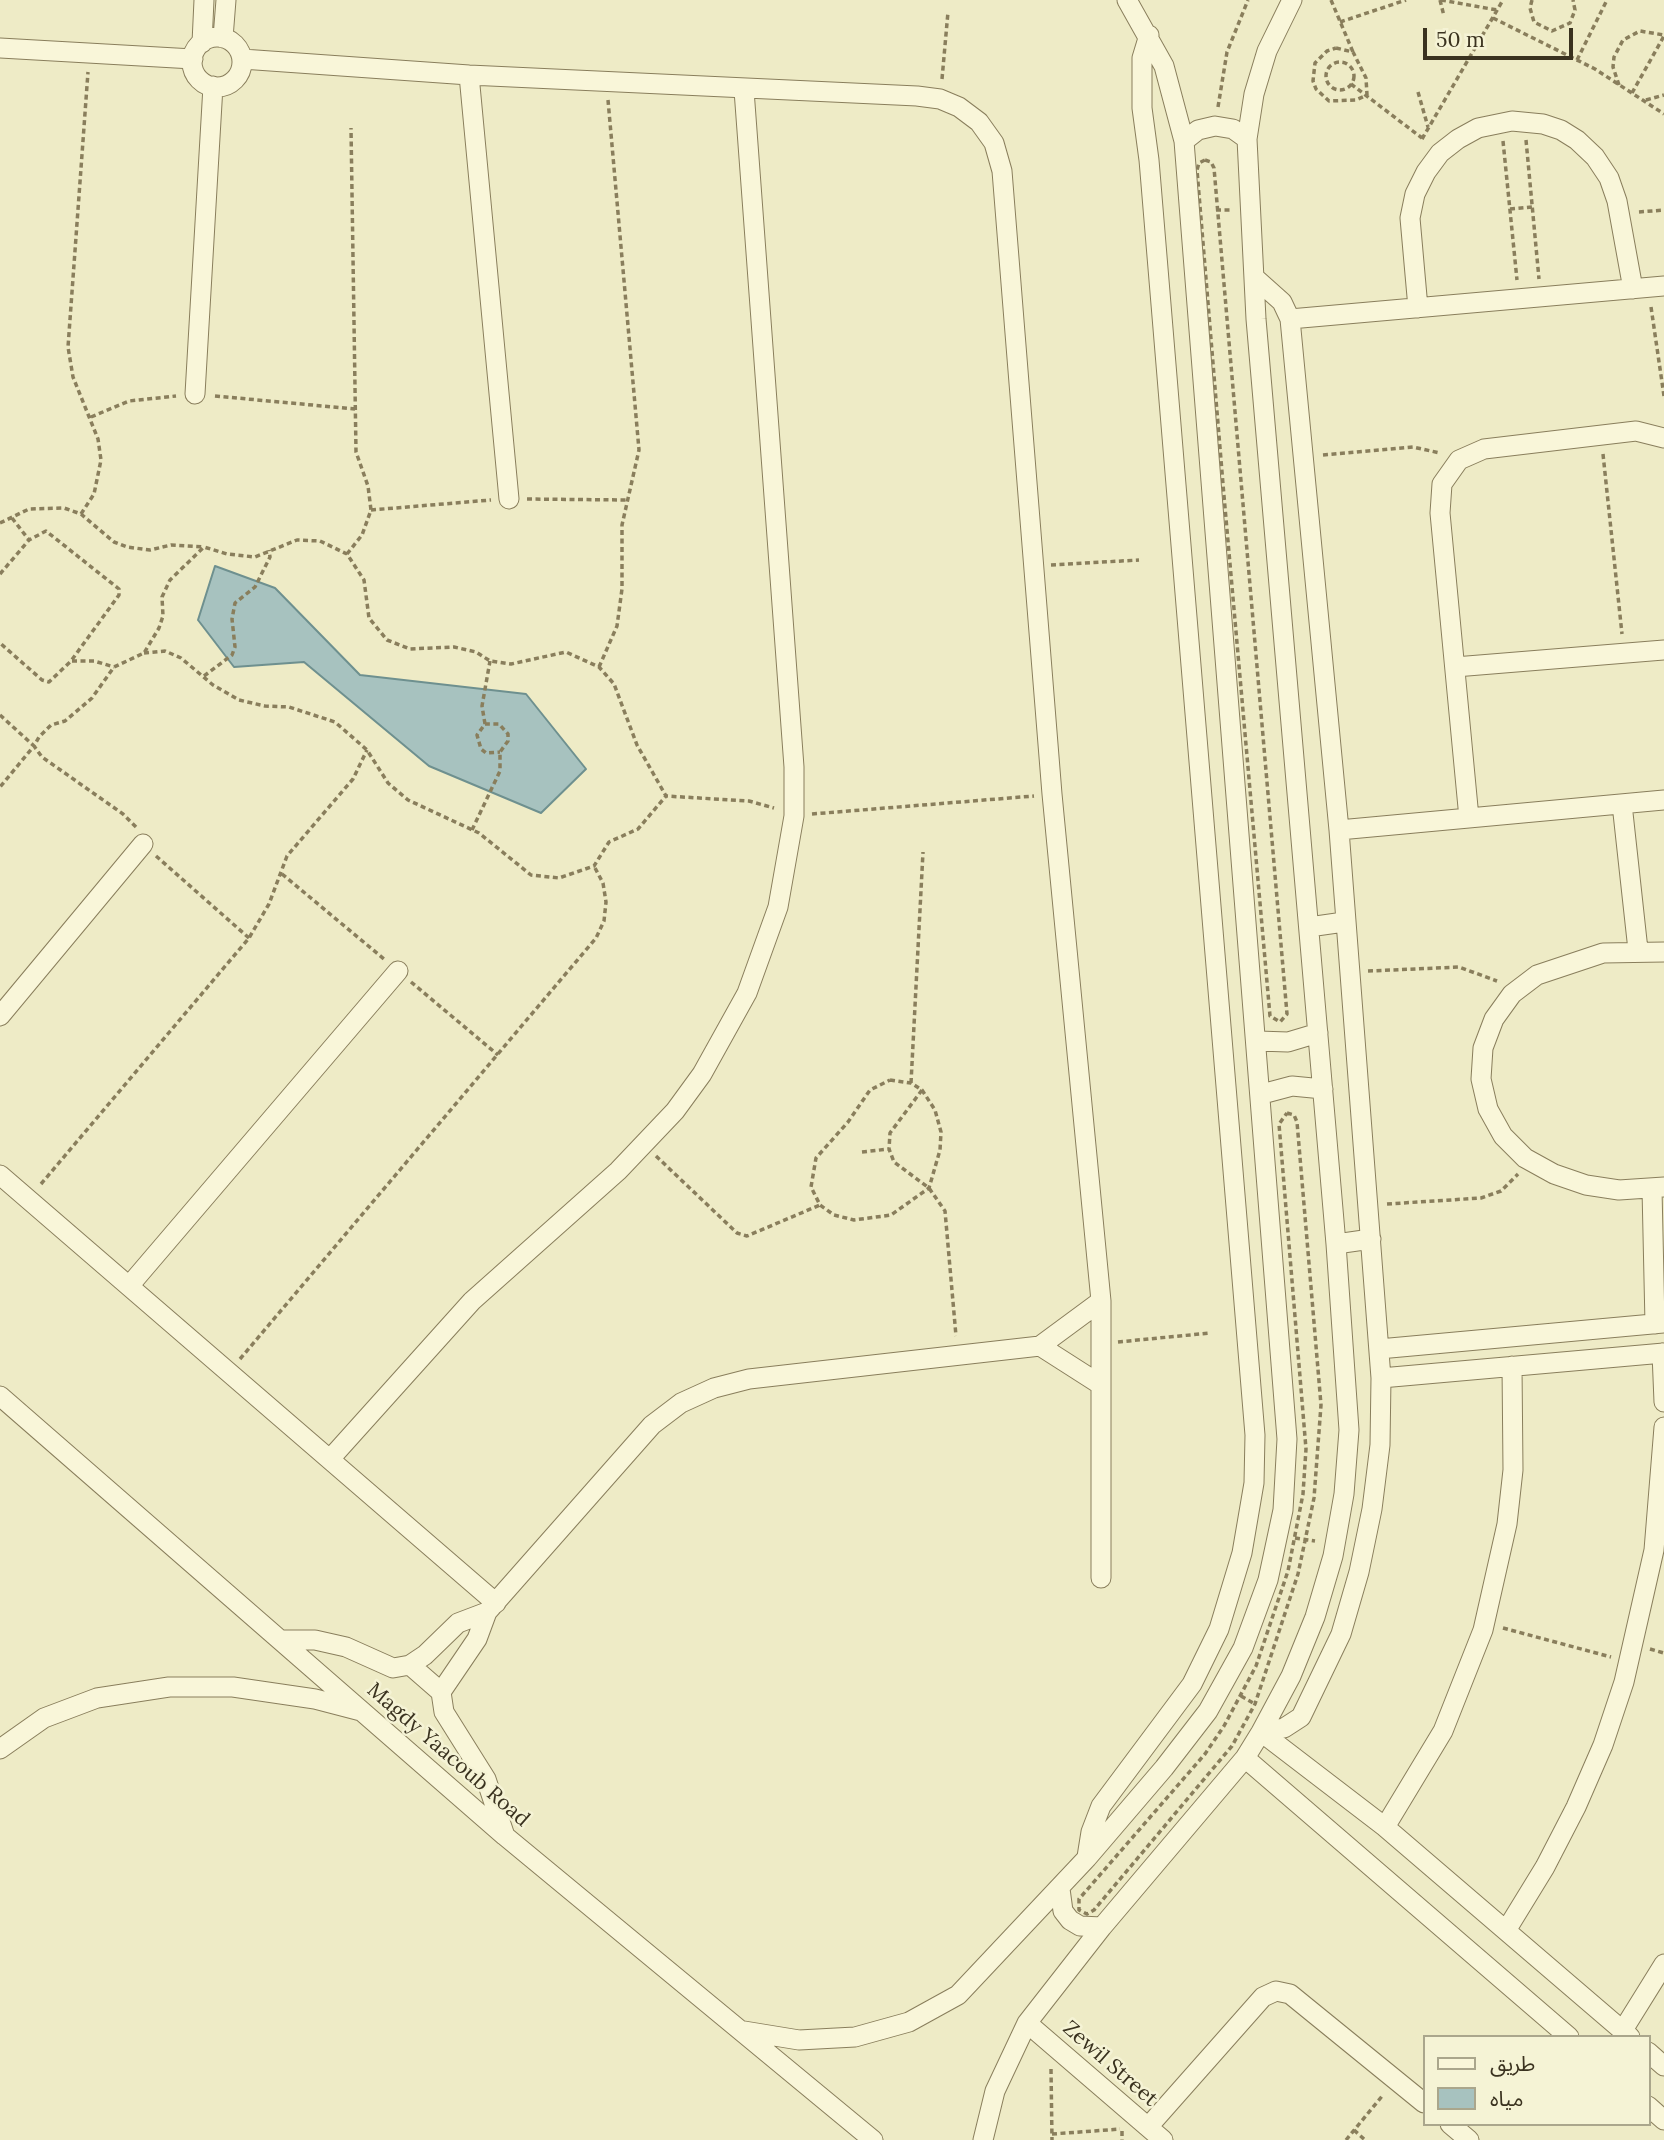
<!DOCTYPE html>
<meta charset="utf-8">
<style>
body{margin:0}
#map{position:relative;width:1664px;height:2140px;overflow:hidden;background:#eeebc6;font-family:Lora,"Noto Sans Arabic",serif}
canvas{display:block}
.legend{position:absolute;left:1423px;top:2035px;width:228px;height:91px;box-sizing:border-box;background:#f5f3d5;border:2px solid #aaa68c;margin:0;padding:9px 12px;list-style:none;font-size:21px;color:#3a321f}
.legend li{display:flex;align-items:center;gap:14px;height:35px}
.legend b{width:35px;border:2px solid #aaa68c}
.scale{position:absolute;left:1423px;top:28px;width:150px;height:32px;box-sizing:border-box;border:4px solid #3a321f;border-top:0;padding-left:9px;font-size:21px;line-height:24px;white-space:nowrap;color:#3a321f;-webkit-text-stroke:5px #f5f3d5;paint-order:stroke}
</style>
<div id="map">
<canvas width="1664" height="2140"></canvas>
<ul class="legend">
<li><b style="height:9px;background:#f9f6d9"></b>طريق</li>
<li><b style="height:19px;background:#a7c2bf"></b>مياه</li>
</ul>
<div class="scale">50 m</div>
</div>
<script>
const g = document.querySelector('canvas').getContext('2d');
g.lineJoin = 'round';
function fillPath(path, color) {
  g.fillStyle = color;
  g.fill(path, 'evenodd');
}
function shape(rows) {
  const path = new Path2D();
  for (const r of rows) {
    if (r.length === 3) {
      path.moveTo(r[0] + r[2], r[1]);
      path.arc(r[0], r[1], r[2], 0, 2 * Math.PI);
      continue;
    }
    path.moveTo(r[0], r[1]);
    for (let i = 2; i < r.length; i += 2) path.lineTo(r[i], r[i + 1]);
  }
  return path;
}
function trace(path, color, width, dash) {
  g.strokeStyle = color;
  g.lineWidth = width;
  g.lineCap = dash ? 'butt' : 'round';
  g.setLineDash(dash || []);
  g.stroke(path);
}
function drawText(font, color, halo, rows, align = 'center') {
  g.font = font + ' Lora,serif';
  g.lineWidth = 5;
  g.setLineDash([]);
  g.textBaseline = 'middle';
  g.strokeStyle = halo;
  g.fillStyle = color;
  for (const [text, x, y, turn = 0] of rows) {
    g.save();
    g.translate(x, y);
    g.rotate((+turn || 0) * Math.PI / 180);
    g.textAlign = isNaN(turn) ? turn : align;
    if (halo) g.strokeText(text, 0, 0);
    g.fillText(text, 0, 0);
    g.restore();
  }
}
const water = shape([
 [215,566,275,588,360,675,526,694,586,769,541,813,429,766,304,662,234,667,198,620,215,566]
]);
fillPath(water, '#a7c2bf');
trace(water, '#6e908f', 2);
const minor = shape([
 [217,62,25],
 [223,38,226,0],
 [202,43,204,0],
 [0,48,193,59],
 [242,59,469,75,917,96,940,99,959,107,979,122,994,143,1002,171,1052,794,1101,1301,1101,1578],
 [469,75,509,499],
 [1184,141,1198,130,1215,126,1233,129,1247,139],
 [1254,277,1282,302,1290,319,1339,830,1381,1378,1380,1445,1372,1509,1359,1572,1341,1634,1301,1717,1284,1728,1261,1732],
 [1418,308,1410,218,1415,194,1426,172,1440,153,1458,139,1478,128,1512,121,1543,124,1561,130,1577,140,1595,157,1609,178,1617,201,1633,289],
 [1290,319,1664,286],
 [195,394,213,86],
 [1455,667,1664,650],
 [1622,804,1638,950],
 [1469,818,1440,513,1442,484,1459,460,1484,449,1636,431,1664,438],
 [1339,830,1664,800],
 [1309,927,1344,922],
 [1664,952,1603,953,1537,975,1512,994,1494,1019,1483,1048,1481,1079,1488,1109,1503,1136,1525,1158,1554,1174,1586,1185,1619,1190,1664,1187],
 [0,1016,143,844],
 [1258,1041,1288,1042,1318,1033],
 [1262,1094,1292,1086,1323,1089],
 [0,1175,496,1603],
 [1652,1189,1655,1324],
 [1336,1244,1371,1239],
 [129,1286,398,971],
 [1040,1346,1101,1385],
 [1379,1349,1664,1323],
 [1662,1353,1664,1402],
 [1381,1378,1664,1353],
 [0,1396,505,1836,873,2140],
 [330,1459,472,1301,618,1171,675,1111,702,1074,747,993,778,907,794,816,794,767,744,90],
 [282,1640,315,1640,346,1647,393,1668,410,1665,425,1655,458,1623,487,1612],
 [410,1665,441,1692],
 [1261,1732,1385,1827,1630,2037],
 [0,1749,44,1718,97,1698,169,1687,233,1687,315,1699,361,1711],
 [1245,1758,1569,2037],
 [1385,1827,1443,1731,1483,1630,1507,1524,1513,1470,1512,1366],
 [505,1836,486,1779,444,1712,441,1692,477,1639,487,1612,652,1425,681,1403,714,1388,749,1379,1040,1346,1101,1301],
 [1087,1857,1091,1832,1101,1806,1192,1684,1219,1629,1242,1553,1254,1483,1255,1435,1149,160,1142,108,1142,58,1149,35],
 [1060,1889,1063,1911,1070,1920,1080,1926,1102,1927],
 [1507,1929,1545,1867,1576,1807,1603,1745,1624,1682,1654,1550,1664,1427],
 [1027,2023,1163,2140],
 [1623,2030,1664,1964],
 [744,2031,799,2040,855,2037,909,2022,958,1995,1087,1858,1164,1768,1208,1711,1243,1648,1268,1580,1283,1510,1287,1439,1184,141,1164,66,1127,0],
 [1648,2052,1664,2066],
 [1648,2106,1664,2120],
 [1450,2124,1469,2140],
 [1148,2127,1263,1997,1276,1991,1290,1994,1424,2103],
 [983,2140,995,2091,1027,2023,1102,1927,1245,1758,1261,1732,1291,1676,1315,1617,1333,1556,1344,1494,1349,1430,1336,1244,1256,319,1247,139,1254,94,1267,51,1292,0]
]);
trace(minor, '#897e5c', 21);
trace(shape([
 [1331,0,1353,52],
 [1440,0,1444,16],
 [1441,0,1497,10],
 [1532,0,1530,8,1534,22,1552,31,1570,23,1575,10,1573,0],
 [1493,18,1595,69,1664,114],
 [1340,22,1406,0],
 [1336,48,1353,52,1366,78,1367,95,1356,100,1329,101,1316,89,1313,81,1315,63,1327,51,1336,48],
 [1577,60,1607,0],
 [1340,76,14],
 [942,79,948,12],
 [1351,84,1422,138],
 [1619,85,1613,67,1614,57,1623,40,1640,31,1664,35],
 [1418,92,1428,127],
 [1632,93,1664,36],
 [1646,100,1664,95],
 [1218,107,1227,52,1248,0],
 [1422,139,1503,0],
 [1526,140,1539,279],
 [1503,141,1517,280],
 [1205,160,1211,162,1214,168,1287,1014,1280,1022,1270,1016,1224,496,1197,170,1199,163,1205,160],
 [1510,209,1532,207],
 [1216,210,1232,210],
 [1639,212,1664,210],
 [1651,307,1664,396],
 [215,396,355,409],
 [91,417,129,401,176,396],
 [1603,454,1622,634],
 [1323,455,1413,447,1440,453],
 [527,499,628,500],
 [371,510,491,500],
 [81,514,94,494,101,460,98,439,73,377,68,347,88,72],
 [12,518,29,540],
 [0,523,29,509,64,508,81,514,114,542,127,547,150,550,171,545,204,547],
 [347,554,362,535,371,510,368,486,356,452,351,128],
 [1051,565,1139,560],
 [0,574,29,540,46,531,119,589,119,595,71,661,49,682,42,680,0,643],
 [144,653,165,651,181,658,213,685,239,700,265,706,289,707,335,722,367,750,388,783,408,800,479,833,531,875,559,878,594,866,609,842,638,829,666,796],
 [72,661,94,661,114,667],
 [599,667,617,626,622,589,622,525,639,450,608,100],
 [204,676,232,655,235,647,232,619,235,603,255,587,270,557,269,550],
 [0,715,34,746,0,787],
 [485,724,482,706,490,661],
 [812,814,1034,796],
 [136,827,123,814,42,757,34,746,39,737,51,725,65,721,92,698,114,667,144,653,159,628,163,616,162,597,170,580,204,547,227,554,255,557,297,540,320,541,347,554,364,580,369,618,387,640,410,649,454,647,476,652,490,661,511,664,566,652,599,667,614,684,637,745,666,796,749,801,774,808],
 [472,830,500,771,500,752,508,741,508,734,499,724,485,724,477,735,481,749,486,753,500,752],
 [156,856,249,938],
 [282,874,384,959],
 [1368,971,1459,967,1497,981],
 [411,982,498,1055],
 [890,1080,911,1083,922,1090,935,1110,941,1132,940,1150,929,1188,891,1215,854,1220,834,1215,820,1205,811,1187,816,1158,848,1122,870,1090,890,1080],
 [911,1083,923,852],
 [922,1090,890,1133,889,1149,894,1162,929,1188,945,1211,956,1336],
 [1287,1113,1294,1115,1297,1122,1321,1405,1314,1498,1298,1574,1255,1704,1232,1746,1094,1910,1087,1914,1079,1910,1079,1899,1205,1754,1224,1726,1256,1666,1288,1571,1303,1494,1306,1449,1279,1124,1287,1113],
 [862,1152,889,1149],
 [656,1156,737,1233,747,1236,820,1205],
 [41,1184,249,938,269,904,287,856,353,779,367,750],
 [1387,1204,1481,1198,1501,1191,1518,1174],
 [1118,1342,1210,1333],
 [240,1359,596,938,604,921,606,902,603,883,594,866],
 [1295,1538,1315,1541],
 [1503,1628,1611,1657],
 [1650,1649,1664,1653],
 [1241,1696,1255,1704],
 [1051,2069,1052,2140],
 [1354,2130,1365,2140],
 [1122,2131,1122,2140],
 [1052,2134,1120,2129],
 [1346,2140,1383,2095]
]), '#897e5c', 3.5, [5, 3.5]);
trace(minor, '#f9f6d9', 19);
drawText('21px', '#3a321f', '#f5f3d5', [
 ["Magdy Yaacoub Road",448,1755,41],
 ["Zewil Street",1110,2064,41]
]);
</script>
